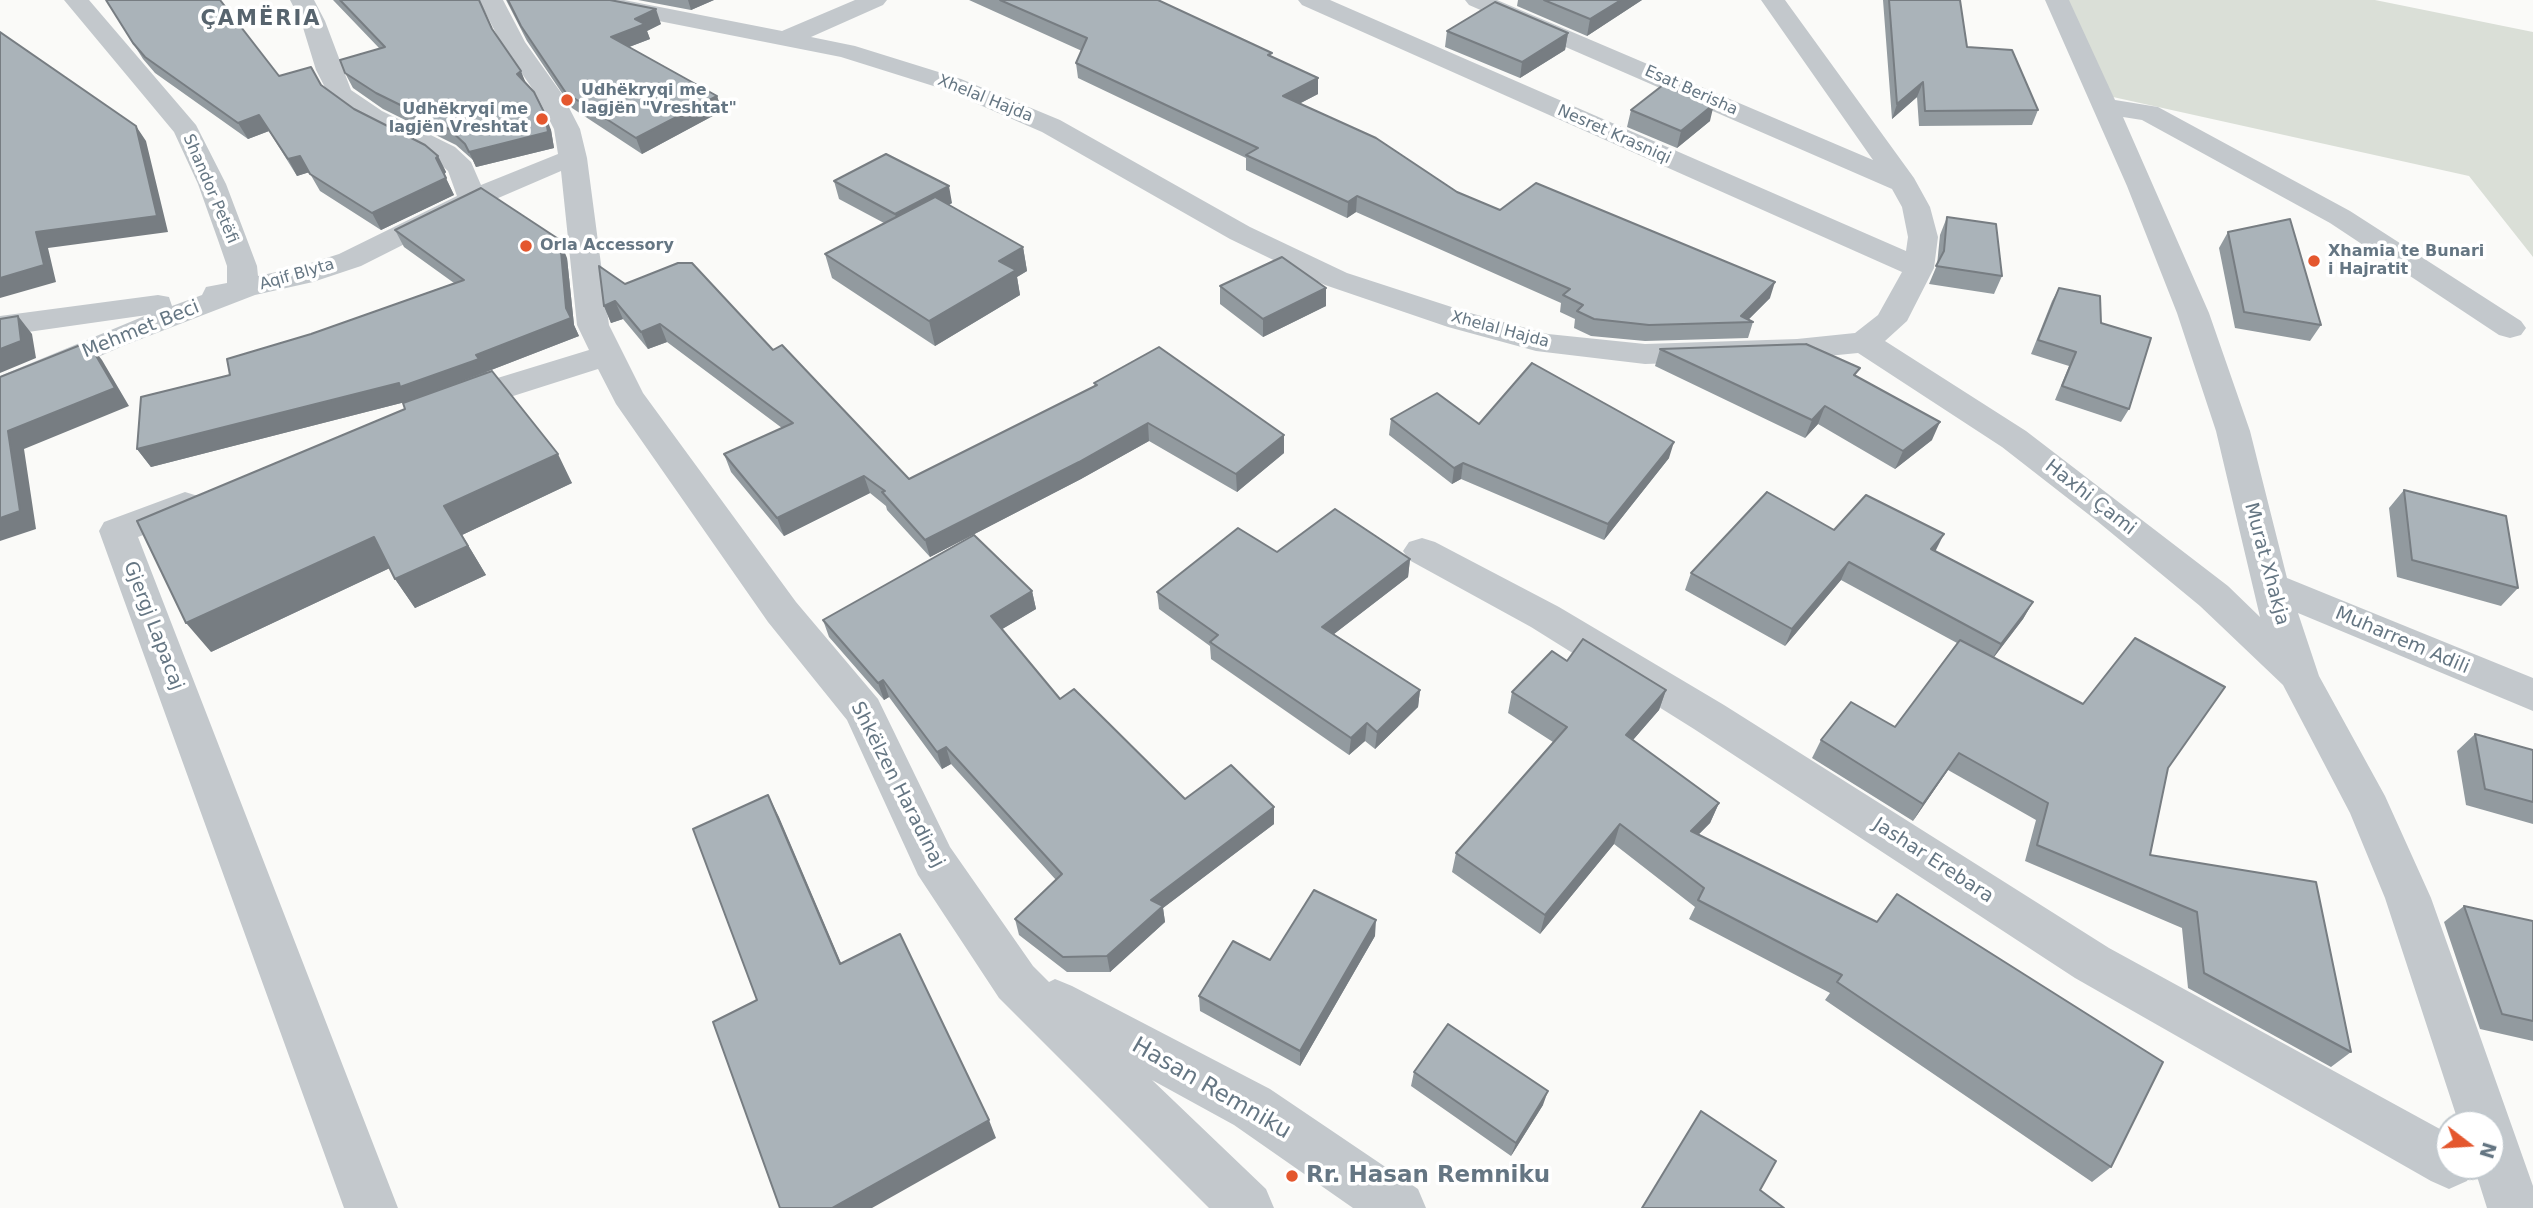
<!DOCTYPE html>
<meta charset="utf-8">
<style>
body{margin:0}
#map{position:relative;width:2533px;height:1208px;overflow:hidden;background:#fafaf8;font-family:"DejaVu Sans",sans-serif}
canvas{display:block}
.north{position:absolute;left:2435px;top:1110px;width:70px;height:70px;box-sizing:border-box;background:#fff;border:2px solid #c1c8cd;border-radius:50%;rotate:107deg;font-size:19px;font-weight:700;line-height:28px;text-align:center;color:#657683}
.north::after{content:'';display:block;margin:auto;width:24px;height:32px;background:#e4572e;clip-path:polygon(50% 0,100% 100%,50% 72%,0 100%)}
</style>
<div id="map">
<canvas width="2533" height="1208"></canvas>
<div class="north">N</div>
</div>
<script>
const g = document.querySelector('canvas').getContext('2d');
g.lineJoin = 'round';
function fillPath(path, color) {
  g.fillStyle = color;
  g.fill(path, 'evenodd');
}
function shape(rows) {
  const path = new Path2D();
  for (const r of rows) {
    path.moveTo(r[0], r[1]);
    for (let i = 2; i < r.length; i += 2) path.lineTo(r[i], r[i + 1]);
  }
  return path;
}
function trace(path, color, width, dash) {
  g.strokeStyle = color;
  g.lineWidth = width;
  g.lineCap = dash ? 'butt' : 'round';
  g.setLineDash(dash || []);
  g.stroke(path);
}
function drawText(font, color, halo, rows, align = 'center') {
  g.font = font + ' "DejaVu Sans",sans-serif';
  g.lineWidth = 7;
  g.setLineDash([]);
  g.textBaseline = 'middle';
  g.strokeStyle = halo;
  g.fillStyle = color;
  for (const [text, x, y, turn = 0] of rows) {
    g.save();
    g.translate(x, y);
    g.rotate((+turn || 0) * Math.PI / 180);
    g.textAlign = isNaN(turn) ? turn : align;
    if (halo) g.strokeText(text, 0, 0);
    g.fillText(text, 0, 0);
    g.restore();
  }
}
fillPath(shape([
 [2065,0,2375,0,2533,32,2533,257,2469,176,2113,97]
]), '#dadfd7');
fillPath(shape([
 [64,0,89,0,196,125,226,184,257,266,258,276,295,268,339,254,457,196,448,171,435,159,364,123,331,99,316,70,301,21,290,0,314,0,325,21,351,90,382,111,455,147,471,162,481,185,558,154,554,129,536,94,501,43,479,0,503,0,525,42,562,94,580,129,587,158,609,325,643,393,796,602,878,699,950,847,1033,966,1049,982,1055,979,1072,986,1270,1089,1418,1189,1426,1208,1353,1208,1234,1125,1152,1080,1266,1189,1274,1208,1209,1208,999,998,918,875,847,720,768,622,616,404,598,369,466,411,454,414,442,411,437,403,442,395,589,350,577,325,561,171,482,205,361,266,313,282,255,295,123,346,0,400,0,376,147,315,0,336,0,316,158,295,169,297,172,306,202,295,206,287,227,283,227,266,218,240,198,184,174,132,64,0],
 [576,0,624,0,782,31,855,0,887,0,883,5,811,37,855,46,961,79,1060,120,1250,227,1347,273,1470,313,1548,334,1645,344,1797,339,1855,333,1878,315,1902,272,1302,5,1298,0,1330,0,1906,251,1908,237,1902,207,1892,189,1469,5,1465,0,1497,0,1873,160,1761,0,1785,0,1914,178,1930,207,1938,237,1934,268,1907,321,1885,341,2026,431,2228,586,2260,617,2216,431,2177,313,2127,186,2045,0,2069,0,2115,100,2158,107,2350,211,2521,321,2526,328,2521,335,2510,338,2499,335,2330,223,2142,120,2123,117,2209,313,2250,431,2287,578,2533,678,2533,711,2298,613,2319,676,2385,796,2431,898,2533,1186,2533,1208,2487,1208,2474,1167,2467,1181,2449,1189,2431,1181,2075,978,1694,729,1531,627,1409,560,1403,551,1409,542,1422,538,1435,542,1559,607,1724,705,2109,948,2449,1134,2449,1166,2491,1166,2491,1124,2459,1124,2385,898,2350,813,2283,685,2200,606,2097,521,2002,447,1858,353,1797,359,1645,364,1536,351,1448,327,1325,285,1230,239,1042,132,943,89,841,57,588,7,580,5,576,0],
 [185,492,198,496,203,505,198,514,138,537,398,1208,344,1208,99,531,104,522,185,492]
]), '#c3c8cc');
fillPath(shape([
 [106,0,279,76,321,85,354,109,438,156,446,172,444,175,454,195,381,230,320,191,309,172,297,176,269,131,248,139,155,73,143,59],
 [333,0,479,0,492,29,527,85,551,130,554,148,476,167,473,160,456,145,383,109,353,88,345,73,380,49],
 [506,0,610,0,661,24,647,31,650,39,629,47,717,96,722,111,642,154,572,108,527,41],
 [638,0,714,0,691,10],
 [969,0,1158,0,1272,57,1318,78,1318,94,1299,104,1457,192,1500,210,1770,298,1749,319,1753,322,1748,338,1645,341,1591,336,1574,328,1575,319,1560,312,1561,303,1356,212,1347,218,1246,170,1246,158,1078,78,1076,63,1082,51],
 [1518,0,1642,0,1587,36,1517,6],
 [1883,0,1960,0,1967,47,2038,110,2032,125,1919,126,1917,97,1892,119],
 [1447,31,1568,33,1565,50,1520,78,1445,47],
 [1631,110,1710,121,1677,148,1627,127],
 [834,181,952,203,949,205,1023,247,1027,271,1017,277,1020,295,935,346,832,278,825,254,884,223,839,199],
 [1947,217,2002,276,1994,294,1929,284,1937,265,1940,235],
 [395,230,567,258,574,325,579,336,486,372,572,483,462,535,486,575,415,608,395,579,390,568,211,652,405,409,409,401,151,467,137,449,230,375,311,334,454,283,404,247],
 [2228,232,2321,325,2310,341,2235,328,2219,248],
 [625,284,773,350,909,479,1095,387,1094,383,1284,453,1237,492,1149,441,1081,479,930,557,887,510,886,506,870,493,784,536,731,472,724,454,782,428,667,342,648,349,623,319,611,323,604,306],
 [1220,286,1326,288,1326,306,1263,337,1220,304],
 [2059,288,2101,323,2129,409,2121,422,2055,400,2069,366,2031,354,2052,301],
 [1660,349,1857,376,1932,440,1895,469,1818,424,1805,438,1655,366],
 [1391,419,1479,424,1669,458,1604,540,1461,479,1452,484,1389,435],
 [2404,490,2518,588,2501,606,2397,577,2389,508],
 [1834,530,1935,551,2033,602,2023,619,1994,657,2168,768,2150,855,2351,1052,2331,1067,2188,988,2182,928,2025,861,2036,820,1948,770,1913,821,1812,758,1821,740,1895,727,1957,643,1841,580,1785,646,1685,590,1691,573],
 [1277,552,1410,559,1408,577,1334,634,1420,690,1418,707,1375,749,1365,741,1349,755,1211,659,1210,646,1159,609,1157,592],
 [1032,591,1036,609,1002,629,1060,699,1185,799,1274,824,1163,908,1165,922,1110,972,1067,972,1019,935,1015,919,1056,880,951,764,942,769,889,697,884,700,829,637,823,620],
 [1567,661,1666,690,1659,710,1633,740,1719,803,1710,823,1699,834,2111,1167,2092,1182,1825,1000,1830,993,1689,919,1695,907,1614,844,1540,934,1452,872,1456,853,1553,742,1508,713,1512,692],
 [2475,734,2533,750,2533,824,2466,805,2457,751],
 [2464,906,2533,921,2533,1041,2480,1029,2444,922],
 [1375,936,1300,1066,1200,1011,1199,996],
 [1414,1072,1543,1105,1511,1156,1411,1086]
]), '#929a9f');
fillPath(shape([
 [688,0,714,0,691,10],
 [1621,0,1642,0,1587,36,1590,19],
 [656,9,661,24,647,31,650,39,616,52,611,37,635,19],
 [1568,33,1565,50,1520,78,1522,62],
 [521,71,527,86,517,74],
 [1318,78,1318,94,1283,112,1283,96],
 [1923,82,1917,97,1892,119,1897,104],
 [717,96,722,111,642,154,636,138],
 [1714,104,1710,121,1677,148,1681,131],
 [545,114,551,130,554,148,476,167,469,152],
 [259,115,269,131,248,139,238,123],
 [136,126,146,141,168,232,48,248,56,282,0,298,0,278,36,232],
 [300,156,310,172,297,176,288,159],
 [438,156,446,172,444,175,436,158],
 [446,178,454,195,381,230,372,213],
 [949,186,952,203,899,231,895,214],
 [1357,196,1356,212,1347,218,1348,202],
 [560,240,567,258,574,325,579,336,486,372,409,401,151,467,137,449,476,355,566,308],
 [1023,247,1027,271,1017,277,1020,295,935,346,929,321,999,261],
 [1775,282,1770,298,1746,322,1741,316],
 [1326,288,1326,306,1263,337,1263,319],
 [615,301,623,319,611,323,604,306],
 [18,316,32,334,36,358,0,373,0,349],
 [660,324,667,342,648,349,641,332],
 [88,342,102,360,129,406,24,449,36,529,0,541,0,518,8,431],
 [1825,406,1818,424,1805,438,1812,420],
 [1940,422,1932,440,1895,469,1903,451],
 [1148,423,1149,441,1081,479,930,557,925,540],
 [1284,435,1284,453,1237,492,1236,474],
 [1674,442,1669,458,1604,540,1608,524],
 [558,454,572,483,462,535,486,575,415,608,395,579,444,506],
 [1463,463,1461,479,1452,484,1454,468],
 [864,476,870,493,784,536,777,518],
 [1944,534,1935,552,1931,549],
 [374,537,394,566,211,652,186,623],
 [1410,559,1408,577,1321,644,1322,627],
 [1849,562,1841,580,1785,646,1792,629],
 [1032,591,1036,609,994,634,991,616],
 [2033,602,2023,619,1991,661,2001,644],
 [883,680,889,697,884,700,878,683],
 [1420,690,1418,707,1375,749,1377,732],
 [1666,690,1659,710,1619,756,1626,735],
 [1367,723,1365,741,1349,755,1351,738],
 [946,747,951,764,942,769,937,752],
 [1959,753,1948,770,1913,821,1923,804],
 [768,795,779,817,850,984,840,964],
 [1719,803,1710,823,1683,850,1691,831],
 [1274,807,1274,824,1163,908,1165,922,1110,972,1107,956,1151,900],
 [1620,824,1614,844,1540,934,1545,915],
 [1376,920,1375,936,1300,1066,1300,1051],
 [1548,1091,1543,1105,1511,1156,1516,1143],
 [989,1120,996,1138,872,1208,832,1208]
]), '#777d82');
const building = shape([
 [106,0,220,0,279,76,311,67,321,85,354,109,425,145,438,156,436,158,446,178,372,213,310,174,300,156,288,159,259,115,238,123,145,57,133,43,106,0],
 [340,0,479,0,492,29,521,71,517,74,534,92,545,114,548,132,469,152,465,144,449,129,376,93,345,73,340,60,385,47,340,0],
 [508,0,610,0,656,9,635,19,645,24,611,37,717,96,636,138,566,93,521,26,508,0],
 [1000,0,1158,0,1272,53,1268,55,1318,78,1283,96,1376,138,1457,192,1500,210,1536,183,1775,282,1741,316,1753,322,1649,325,1594,319,1577,311,1583,305,1563,295,1570,289,1357,196,1348,202,1246,155,1258,148,1076,63,1087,38,1000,0],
 [1544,0,1621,0,1590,19,1544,0],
 [1889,0,1960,0,1967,47,2012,50,2038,110,1925,111,1923,82,1897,104,1889,0],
 [1495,2,1568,33,1522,62,1447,31,1495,2],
 [0,32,136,126,157,216,36,232,44,265,0,278,0,32],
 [1663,85,1714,104,1681,131,1631,110,1663,85],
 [886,154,949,186,895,214,834,181,886,154],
 [481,188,560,240,566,308,571,318,476,355,479,359,400,387,399,383,137,449,141,397,230,375,227,359,311,334,464,280,395,230,481,188],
 [935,197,1023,247,999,261,1016,270,929,321,825,254,935,197],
 [1947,217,1996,224,2002,276,1936,266,1944,251,1947,217],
 [2290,219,2321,325,2244,312,2228,232,2290,219],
 [1282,257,1326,288,1263,319,1220,286,1282,257],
 [678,263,692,263,773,350,782,345,909,479,1097,385,1094,383,1159,347,1284,435,1236,474,1148,423,1079,462,925,540,882,492,885,491,864,476,777,518,724,454,793,423,660,324,641,332,615,301,604,306,599,266,625,284,678,263],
 [2059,288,2100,296,2101,323,2151,338,2129,409,2062,386,2076,352,2038,340,2059,288],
 [18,316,21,341,0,349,0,319,18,316],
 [88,342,115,388,8,431,20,511,0,518,0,377,88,342],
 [1806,344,1860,368,1854,375,1940,422,1903,451,1825,406,1812,420,1660,349,1806,344],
 [1532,363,1674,442,1608,524,1463,463,1454,468,1391,419,1437,393,1479,424,1532,363],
 [492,371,558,454,444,506,468,546,395,579,374,537,186,623,137,521,405,409,403,403,492,371],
 [2404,490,2506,516,2518,588,2412,560,2404,490],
 [1767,492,1834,530,1866,495,1944,534,1931,549,2033,602,2001,644,1849,562,1792,629,1691,573,1767,492],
 [1335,509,1410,559,1322,627,1420,690,1377,732,1367,723,1351,738,1210,642,1218,635,1157,592,1238,528,1277,552,1335,509],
 [974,535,1032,591,991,616,1060,699,1074,689,1185,799,1231,765,1274,807,1151,900,1163,906,1107,956,1063,957,1015,919,1062,874,946,747,937,752,883,680,878,683,823,620,974,535],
 [2135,638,2225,687,2168,768,2150,855,2316,882,2351,1052,2204,973,2197,912,2037,845,2048,803,1959,753,1923,804,1821,740,1851,702,1895,727,1960,640,2083,704,2135,638],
 [1583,639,1666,690,1626,735,1719,803,1691,831,1877,922,1897,894,2163,1062,2111,1167,1837,982,1842,975,1698,900,1704,888,1620,824,1545,915,1456,853,1567,727,1512,692,1552,651,1567,661,1583,639],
 [2475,734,2533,750,2533,802,2485,789,2475,734],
 [768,795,840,964,900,934,989,1120,832,1208,780,1208,713,1022,757,1000,693,829,768,795],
 [1314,890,1376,920,1300,1051,1199,996,1233,941,1270,960,1314,890],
 [2464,906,2533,921,2533,1021,2502,1014,2464,906],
 [1448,1024,1548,1091,1516,1143,1414,1072,1448,1024],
 [1701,1111,1776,1161,1760,1190,1784,1208,1642,1208,1701,1111]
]);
fillPath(building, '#aab3b9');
trace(building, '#777d82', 2);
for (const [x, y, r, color] of [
 [567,100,7,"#e4572e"],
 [542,119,7,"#e4572e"],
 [526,246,7,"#e4572e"],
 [2314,261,7,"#e4572e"],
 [1292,1176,7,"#e4572e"]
]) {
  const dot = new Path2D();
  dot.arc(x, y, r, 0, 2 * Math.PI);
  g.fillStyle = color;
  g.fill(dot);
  trace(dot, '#fff', 2.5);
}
drawText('bold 16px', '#657683', '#fff', [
 ["Udhëkryqi me",581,91],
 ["lagjën \"Vreshtat\"",581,109],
 ["Udhëkryqi me",528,110,"right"],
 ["lagjën Vreshtat",528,128,"right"],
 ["Orla Accessory",540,246],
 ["Xhamia te Bunari",2328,252],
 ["i Hajratit",2328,270]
], 'left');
drawText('16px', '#657683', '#fff', [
 ["Esat Berisha",1691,91,24],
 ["Xhelal Hajda",985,99,22],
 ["Nesret Krasniqi",1614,135,24],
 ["Shandor Petëfi",210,189,67],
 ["Aqif Blyta",297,275,-16],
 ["Xhelal Hajda",1500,330,15]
]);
drawText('19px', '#657683', '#fff', [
 ["Mehmet Beci",141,330,-22],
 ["Haxhi Çami",2090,498,38],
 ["Murat Xhakja",2266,564,75],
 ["Gjergj Lapacaj",153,626,69],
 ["Muharrem Adili",2402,641,23],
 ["Shkëlzen Haradinaj",897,785,63],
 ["Jashar Erebara",1933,861,33]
]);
g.letterSpacing = '2px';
drawText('bold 21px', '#57646e', '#fff', [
 ["ÇAMËRIA",261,20]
]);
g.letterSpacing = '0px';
drawText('23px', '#657683', '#fff', [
 ["Hasan Remniku",1211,1089,30]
]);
drawText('bold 23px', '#657683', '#fff', [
 ["Rr. Hasan Remniku",1306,1176]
], 'left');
</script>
